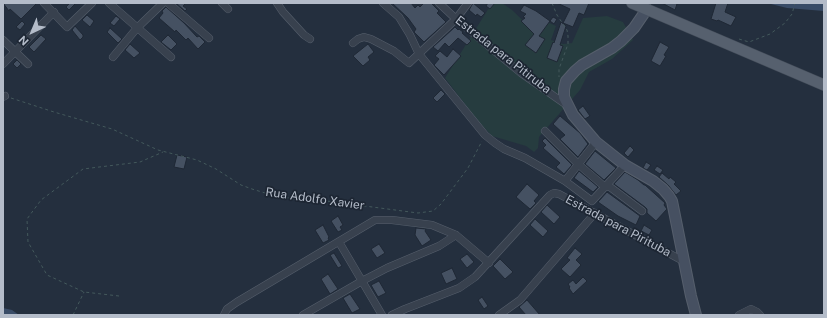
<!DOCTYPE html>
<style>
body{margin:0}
#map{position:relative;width:827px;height:318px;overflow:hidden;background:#242f3e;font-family:"Public Sans",sans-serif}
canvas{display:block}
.frame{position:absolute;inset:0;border:4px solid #b4bcc9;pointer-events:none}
.north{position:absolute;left:12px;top:12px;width:40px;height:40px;-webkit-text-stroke:3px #1d2633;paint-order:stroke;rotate:224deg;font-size:11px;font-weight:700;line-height:16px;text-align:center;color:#b4bcc9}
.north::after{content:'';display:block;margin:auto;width:14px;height:18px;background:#b4bcc9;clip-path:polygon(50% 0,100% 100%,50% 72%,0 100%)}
</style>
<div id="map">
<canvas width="827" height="318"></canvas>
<div class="frame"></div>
<div class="north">N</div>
</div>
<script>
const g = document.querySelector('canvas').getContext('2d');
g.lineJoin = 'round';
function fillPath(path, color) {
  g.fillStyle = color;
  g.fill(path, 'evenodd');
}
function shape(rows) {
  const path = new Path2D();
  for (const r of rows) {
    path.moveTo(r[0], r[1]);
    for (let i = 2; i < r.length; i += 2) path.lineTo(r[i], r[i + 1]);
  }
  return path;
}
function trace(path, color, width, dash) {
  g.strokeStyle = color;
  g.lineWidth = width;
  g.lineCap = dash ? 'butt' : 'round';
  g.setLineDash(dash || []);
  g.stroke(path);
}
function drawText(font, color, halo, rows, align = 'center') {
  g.font = font + ' "Public Sans",sans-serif';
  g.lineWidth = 3.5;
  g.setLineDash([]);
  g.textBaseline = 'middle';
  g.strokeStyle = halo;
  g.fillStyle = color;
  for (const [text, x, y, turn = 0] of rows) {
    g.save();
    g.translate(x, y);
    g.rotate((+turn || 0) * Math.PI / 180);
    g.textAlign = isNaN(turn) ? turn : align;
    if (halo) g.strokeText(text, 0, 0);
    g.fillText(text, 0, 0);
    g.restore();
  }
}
fillPath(shape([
 [492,3,502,3,512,10,536,33,545,21,556,26,551,40,563,44,572,43,583,18,607,16,623,22,633,40,612,59,589,72,580,90,539,137,538,148,534,152,526,146,492,136,478,121,445,78]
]), '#263c3f');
fillPath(shape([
 [767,3,824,3,824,11,787,8],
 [3,308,12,310,19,315,3,315]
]), '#394c67');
const building = shape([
 [3,3,37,3,21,19,10,9,9,11,3,3],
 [70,3,76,3,69,10,66,7,70,3],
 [176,3,186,3,183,6,187,9,185,11,176,3],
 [392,3,411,3,415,8,418,5,420,7,424,3,431,3,439,11,437,13,446,22,424,42,414,32,416,29,408,18,392,3],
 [473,3,485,13,481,17,477,14,476,16,469,10,473,3],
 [488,3,495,3,490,9,486,6,488,3],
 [557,3,589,3,584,15,579,13,573,27,563,23,570,9,557,3],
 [662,3,674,3,677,4,675,10,662,3],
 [716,3,728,3,725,12,736,17,731,26,718,20,717,21,711,19,716,3],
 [524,5,536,11,550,21,553,17,557,19,554,24,550,21,539,36,545,39,536,53,525,45,534,34,521,21,525,18,523,17,526,14,520,11,524,5],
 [166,7,184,23,197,37,199,36,205,42,198,49,188,38,186,40,176,30,175,32,159,18,163,13,162,11,166,7],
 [87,15,94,21,90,27,82,20,87,15],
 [116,16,120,19,114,26,110,23,116,16],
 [22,21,25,24,20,30,16,27,22,21],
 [561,22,566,26,560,45,563,46,557,62,547,58,553,42,554,43,561,22],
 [75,26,83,35,83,37,80,40,72,30,75,26],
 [455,27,458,30,459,29,463,32,462,33,471,41,467,45,458,38,449,47,445,43,438,51,433,47,455,27],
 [110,28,122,39,118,43,107,32,110,28],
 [41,35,46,39,34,52,29,47,41,35],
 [168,35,177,44,171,50,161,42,168,35],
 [660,42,669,47,664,55,666,56,660,66,651,61,660,42],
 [130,44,140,53,134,58,125,50,130,44],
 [368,44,374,52,368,57,370,60,363,66,353,56,368,44],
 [453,49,461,56,444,75,434,65,439,59,435,56,440,51,447,57,453,49],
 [17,60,21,64,17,68,13,64,17,60],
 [441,90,445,94,437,102,433,98,441,90],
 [583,106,590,116,585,119,578,110,583,106],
 [560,116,580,133,588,144,578,157,560,139,565,135,553,124,560,116],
 [545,138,572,165,564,174,556,167,560,163,543,148,546,145,542,141,545,138],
 [630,146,634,150,628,157,624,153,630,146],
 [595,151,616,168,604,180,585,164,595,151],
 [177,155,187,157,184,169,174,167,177,155],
 [646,162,651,165,647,170,643,168,646,162],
 [657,166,663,170,660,174,654,170,657,166],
 [579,171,598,187,593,192,574,178,579,171],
 [625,172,638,180,644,185,645,185,665,203,664,205,667,209,656,221,647,213,647,209,645,207,614,184,625,172],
 [662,173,669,179,670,177,676,182,674,184,681,191,676,195,668,185,659,177,662,173],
 [527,184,539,195,534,201,536,203,530,209,516,197,527,184],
 [607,192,640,216,636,225,618,216,598,202,607,192],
 [547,205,560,217,554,224,541,212,547,205],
 [338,216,343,225,340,227,342,230,338,232,331,221,338,216],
 [535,219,548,231,543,237,530,225,535,219],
 [323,225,329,237,328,238,329,240,323,243,315,230,323,225],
 [644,225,652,230,649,235,641,231,644,225],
 [416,228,426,229,425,231,431,240,422,246,415,235,416,228],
 [379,244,385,253,377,258,371,249,379,244],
 [575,248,582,254,576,260,581,265,570,277,561,269,570,260,567,258,575,248],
 [334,253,342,266,338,268,330,255,334,253],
 [467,254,474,262,467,268,460,259,467,254],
 [500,259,513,272,505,279,493,266,500,259],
 [452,268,457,279,446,284,441,273,452,268],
 [328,274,338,289,330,294,321,279,328,274],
 [583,277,587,281,573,294,569,288,570,287,568,284,573,280,576,284,583,277],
 [379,281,386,293,378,297,371,285,379,281],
 [350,294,360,309,352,313,343,298,350,294],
 [482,297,488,306,484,309,478,300,482,297],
 [527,300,540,315,526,315,519,307,527,300]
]);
fillPath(building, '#455162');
trace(building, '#1f2835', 1);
const minor = shape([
 [44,3,67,27,92,3],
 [109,3,171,57],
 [168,3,209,38],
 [222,3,228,9],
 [277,3,283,12,304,35,310,39],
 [383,3,399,17,410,35,419,54,485,135,495,143,504,149,525,158,565,181,592,201,625,165],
 [439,3,456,19,521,73,568,106],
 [3,40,28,64],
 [353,43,358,39,364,37,371,39,394,51,409,63,456,19,468,3],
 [113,57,137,28,163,3],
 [3,64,54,12],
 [3,97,5,96],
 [545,131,578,164,605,187,610,187,642,211],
 [565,181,596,142],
 [339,242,382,315],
 [224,315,227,309,237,302,375,220,392,220,432,225,456,235,489,263],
 [303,315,362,281,387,268,439,246,456,235],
 [392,315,405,309,459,288,475,277,550,195,554,193,559,194,685,262],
 [499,315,520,300,595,213],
 [739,315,751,309,757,312,760,315]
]);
const secondary = shape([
 [647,9,634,28,621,41,612,48,582,65,575,71,566,81,564,89,564,97,573,115,596,142,625,165,653,181,663,189,669,196,672,201,691,296,696,315]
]);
const primary = shape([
 [632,3,824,85]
]);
trace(minor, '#565f6c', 8);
trace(secondary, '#565f6c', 12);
trace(primary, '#414a57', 12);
trace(shape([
 [552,3,557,15,567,30,568,36,568,44,559,69,559,77],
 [739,39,749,42,770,34,785,23,792,14,795,3],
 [11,98,54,112,112,129,158,150,197,160,216,169,241,185,252,189,275,196,295,199,319,200,418,213,433,211,441,204,468,168,482,141],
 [119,296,84,292,47,275,28,242,27,219,41,200,83,169,140,162,163,152],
 [73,315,84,292]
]), '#44595c', 1, [3, 3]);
trace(minor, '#38414e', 7);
trace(secondary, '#465061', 10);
trace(primary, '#56606e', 11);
drawText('12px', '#b4bcc9', '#1d2633', [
 ["Estrada para Pitiruba",503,55,38],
 ["Rua Adolfo Xavier",315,199,8],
 ["Estrada para Pirituba",618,226,28]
]);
</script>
